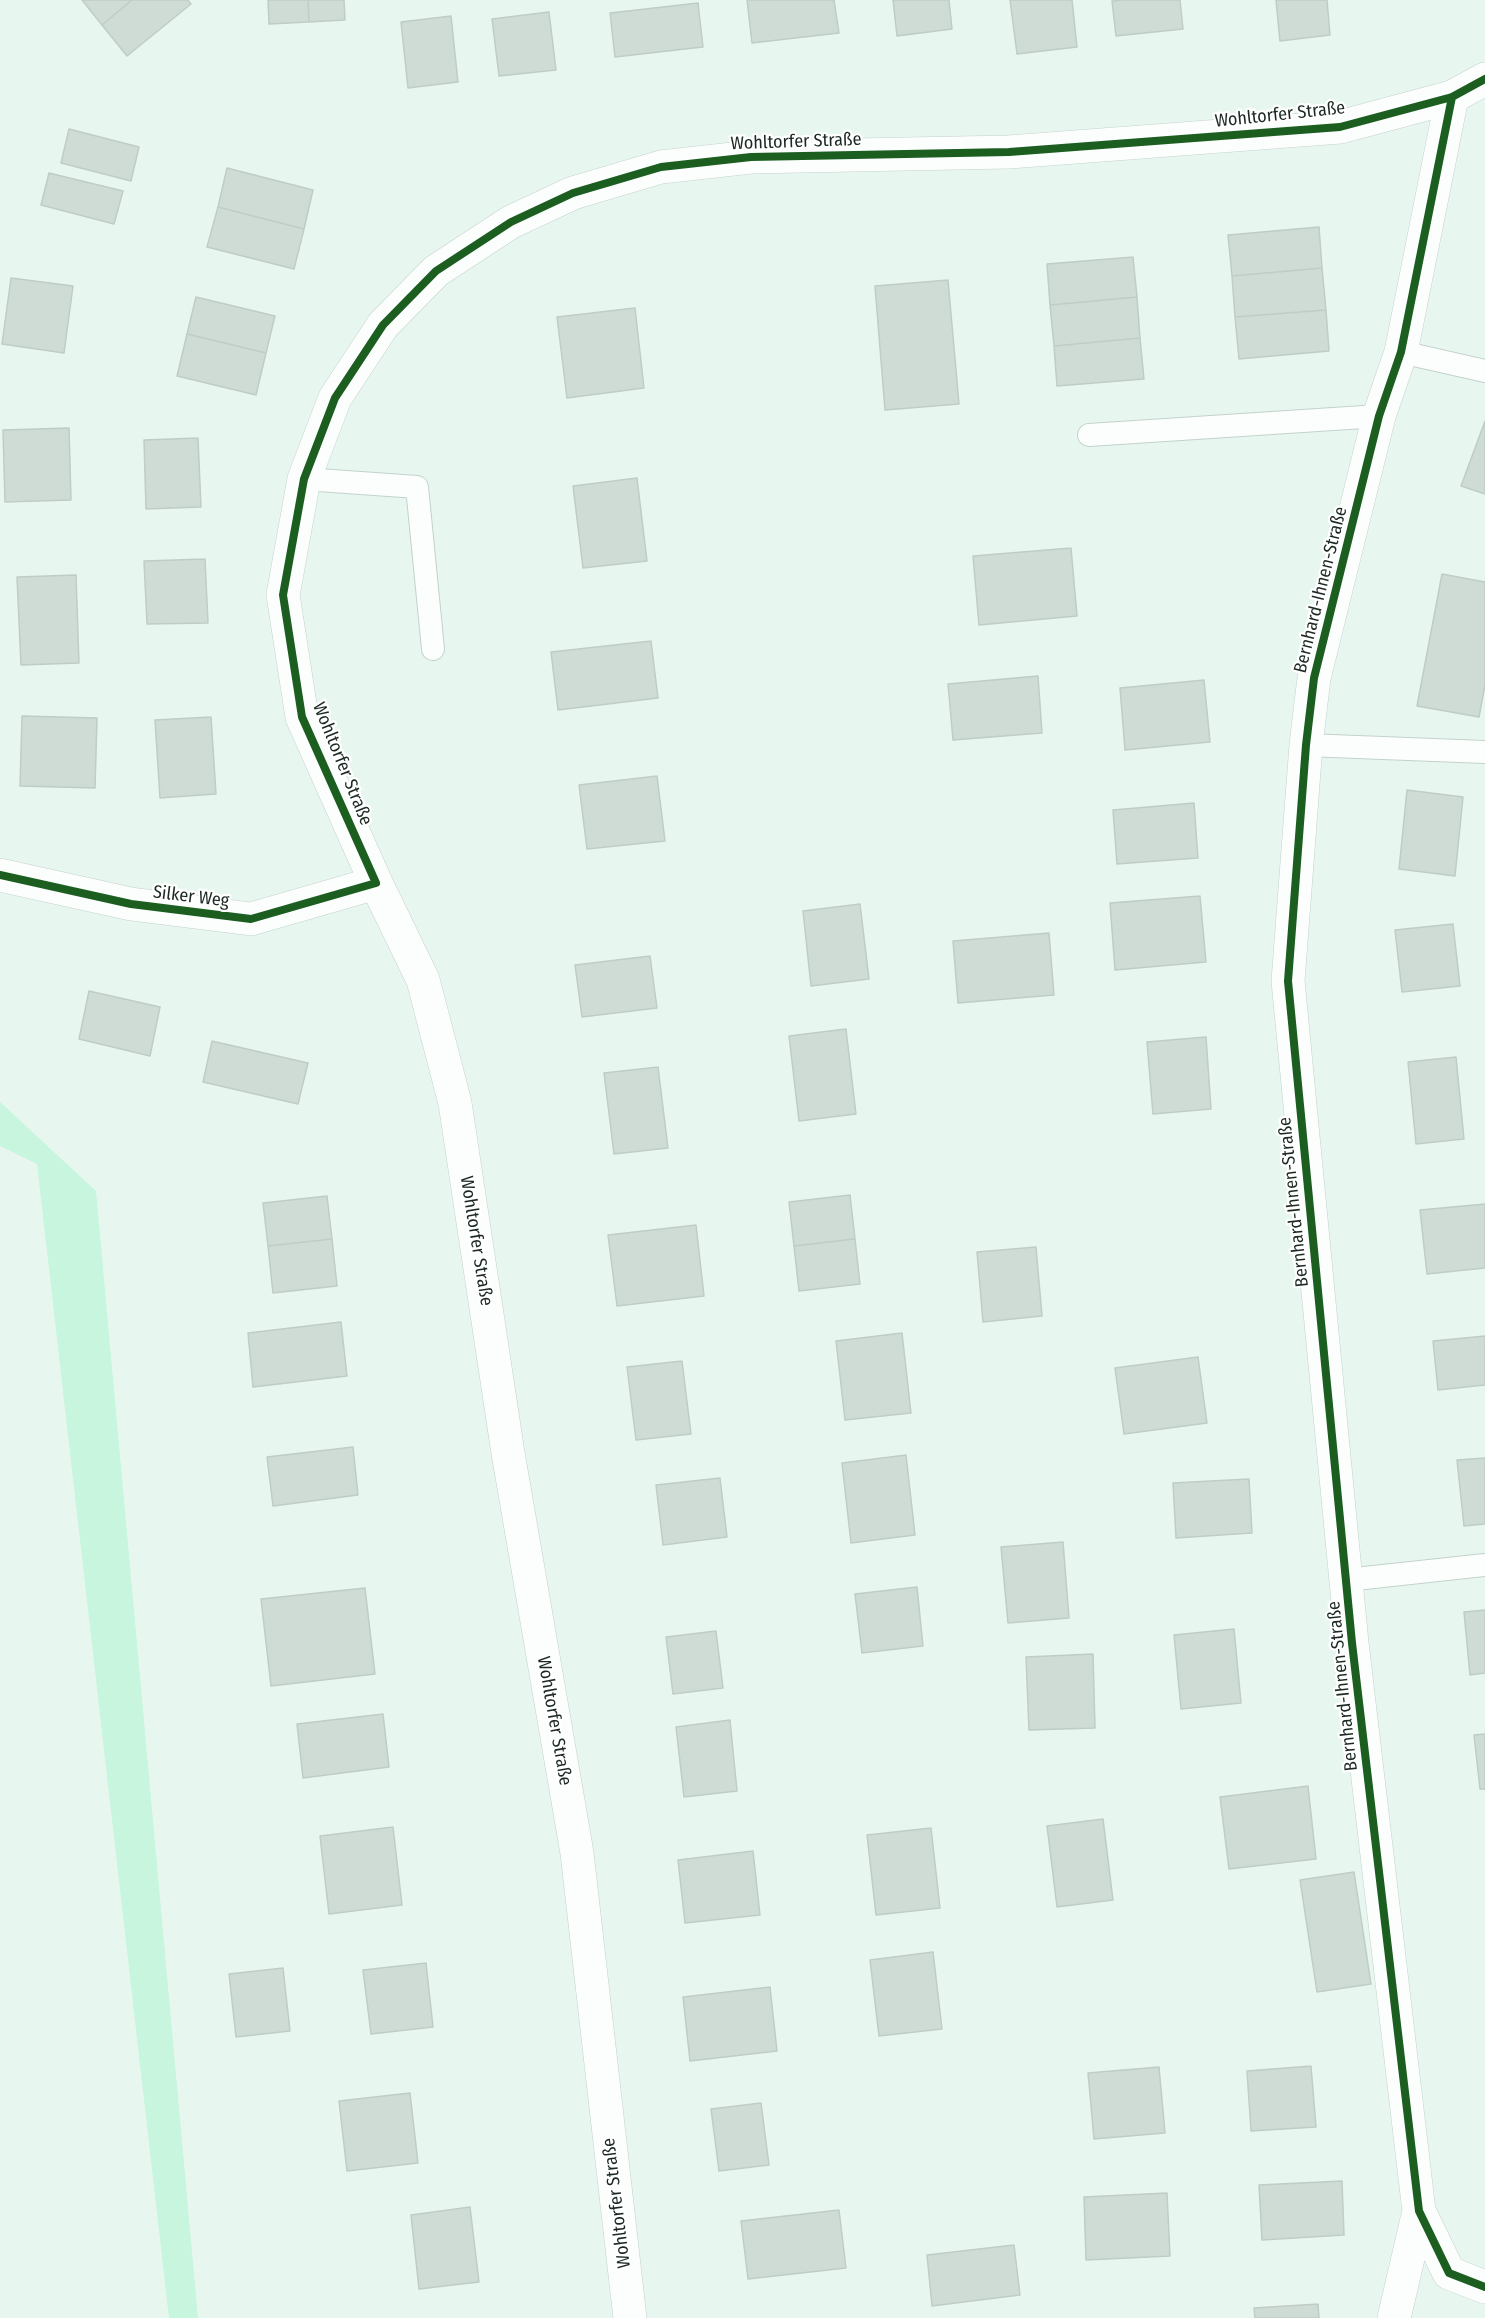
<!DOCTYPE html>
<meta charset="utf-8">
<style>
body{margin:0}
canvas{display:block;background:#e7f7ef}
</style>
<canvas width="1485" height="2318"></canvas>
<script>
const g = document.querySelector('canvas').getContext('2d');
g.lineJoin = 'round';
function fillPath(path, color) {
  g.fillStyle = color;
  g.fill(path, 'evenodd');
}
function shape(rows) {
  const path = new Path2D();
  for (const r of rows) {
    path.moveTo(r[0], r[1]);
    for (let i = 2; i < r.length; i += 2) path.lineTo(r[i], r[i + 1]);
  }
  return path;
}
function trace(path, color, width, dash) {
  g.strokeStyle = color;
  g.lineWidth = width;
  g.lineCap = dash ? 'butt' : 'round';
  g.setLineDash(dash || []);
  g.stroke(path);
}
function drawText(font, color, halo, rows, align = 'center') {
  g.font = font + ' "Fira Sans Condensed",sans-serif';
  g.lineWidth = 4.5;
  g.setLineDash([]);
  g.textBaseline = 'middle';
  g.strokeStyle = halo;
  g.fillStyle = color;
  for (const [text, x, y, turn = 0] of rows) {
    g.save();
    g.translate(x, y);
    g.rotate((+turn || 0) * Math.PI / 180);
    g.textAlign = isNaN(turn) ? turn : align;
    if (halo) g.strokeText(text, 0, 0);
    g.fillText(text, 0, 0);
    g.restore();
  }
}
fillPath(shape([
 [0,1102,96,1191,198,2318,169,2318,37,1164,0,1146]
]), '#c7f5dd');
const building = shape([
 [82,0,132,0,102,25,82,0],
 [132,0,188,0,191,4,127,56,102,25,132,0],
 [268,0,308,0,309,22,269,24,268,0],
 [308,0,344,0,345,20,309,22,308,0],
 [747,0,834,0,839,33,752,43,747,0],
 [893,0,949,0,952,29,897,36,893,0],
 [1010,0,1072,0,1077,47,1017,54,1010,0],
 [1121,0,1180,0,1183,29,1116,36,1112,1,1121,0],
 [1276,0,1327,0,1330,35,1280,41,1276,0],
 [698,3,703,47,615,57,610,13,698,3],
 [549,12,556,70,499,76,492,19,549,12],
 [451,16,458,82,408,88,401,22,451,16],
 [69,129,139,147,131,181,61,163,69,129],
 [227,168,313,190,304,229,218,207,227,168],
 [49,173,123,191,114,224,41,205,49,173],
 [218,207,304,229,294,269,207,247,218,207],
 [1319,227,1322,268,1232,276,1228,235,1319,227],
 [1133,257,1137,297,1050,305,1047,264,1133,257],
 [1322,268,1326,310,1235,317,1232,276,1322,268],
 [11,278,73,286,64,353,2,344,11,278],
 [948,280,959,404,885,410,875,286,948,280],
 [196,297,275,316,266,353,187,334,196,297],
 [1137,297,1140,338,1054,346,1050,305,1137,297],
 [635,308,644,388,567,398,557,317,635,308],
 [1326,310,1329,351,1239,359,1235,317,1326,310],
 [187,334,266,353,256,395,177,376,187,334],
 [1140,338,1144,379,1057,386,1054,346,1140,338],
 [1485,421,1485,494,1461,486,1485,421],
 [69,428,71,500,5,502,3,430,69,428],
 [198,438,201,507,146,509,144,440,198,438],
 [637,478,647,561,583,568,573,486,637,478],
 [1071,548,1077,616,979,625,973,556,1071,548],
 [205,559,208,623,147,624,144,561,205,559],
 [1442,574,1485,582,1485,685,1479,717,1417,706,1442,574],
 [76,575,79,663,21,665,17,577,76,575],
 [651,641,658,698,558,710,551,652,651,641],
 [1038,676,1042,733,953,740,948,684,1038,676],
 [1204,680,1210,742,1125,750,1120,688,1204,680],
 [22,716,97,718,95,788,20,786,22,716],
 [211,717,216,794,160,798,155,720,211,717],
 [657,776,665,841,587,849,579,785,657,776],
 [1407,790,1463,797,1455,876,1399,869,1407,790],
 [1194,803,1198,858,1117,864,1113,810,1194,803],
 [1200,896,1206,962,1115,970,1110,903,1200,896],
 [860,904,869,979,811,986,803,911,860,904],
 [1453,924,1460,986,1402,992,1395,930,1453,924],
 [1049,933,1054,995,958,1003,953,941,1049,933],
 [650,956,657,1008,582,1017,575,965,650,956],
 [89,991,160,1007,150,1056,79,1039,89,991],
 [846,1029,856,1114,799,1121,789,1036,846,1029],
 [1206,1037,1211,1109,1153,1114,1147,1042,1206,1037],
 [212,1041,308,1063,298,1104,203,1082,212,1041],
 [1456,1057,1464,1139,1416,1144,1408,1062,1456,1057],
 [658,1067,668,1148,614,1154,604,1073,658,1067],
 [850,1195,855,1239,794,1246,789,1202,850,1195],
 [327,1196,332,1239,268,1246,263,1203,327,1196],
 [1485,1204,1485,1268,1427,1274,1420,1210,1485,1204],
 [696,1225,704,1296,617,1306,608,1235,696,1225],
 [332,1239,337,1286,273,1293,268,1246,332,1239],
 [855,1239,860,1284,799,1291,794,1246,855,1239],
 [1036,1247,1042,1316,983,1322,977,1252,1036,1247],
 [341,1322,347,1376,253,1387,248,1333,341,1322],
 [902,1333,911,1413,845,1420,836,1341,902,1333],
 [1485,1336,1485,1385,1438,1390,1433,1341,1485,1336],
 [1198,1357,1207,1423,1124,1434,1115,1368,1198,1357],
 [682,1361,691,1434,636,1440,627,1367,682,1361],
 [353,1447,358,1495,273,1506,267,1457,353,1447],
 [906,1455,915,1535,851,1543,842,1463,906,1455],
 [1485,1458,1485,1524,1464,1526,1457,1460,1485,1458],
 [720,1478,727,1537,663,1545,656,1485,720,1478],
 [1249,1479,1252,1533,1176,1538,1173,1483,1249,1479],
 [1063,1542,1069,1618,1008,1623,1001,1547,1063,1542],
 [917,1587,923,1646,862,1653,855,1594,917,1587],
 [365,1588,375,1674,271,1686,261,1599,365,1588],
 [1485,1610,1485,1673,1470,1675,1464,1612,1485,1610],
 [1234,1629,1241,1703,1181,1709,1174,1635,1234,1629],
 [716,1631,723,1688,673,1694,666,1637,716,1631],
 [1093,1654,1095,1728,1029,1730,1026,1657,1093,1654],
 [383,1714,389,1767,303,1778,297,1724,383,1714],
 [730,1720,737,1791,684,1797,676,1727,730,1720],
 [1485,1734,1485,1789,1480,1789,1474,1735,1485,1734],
 [1308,1786,1316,1859,1229,1869,1220,1797,1308,1786],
 [1103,1819,1113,1900,1057,1907,1047,1826,1103,1819],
 [393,1827,402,1905,329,1914,320,1836,393,1827],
 [931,1828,940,1908,876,1915,867,1835,931,1828],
 [753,1851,760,1915,685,1923,678,1860,753,1851],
 [1354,1872,1371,1984,1317,1992,1300,1880,1354,1872],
 [933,1952,942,2029,879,2036,870,1960,933,1952],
 [426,1963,433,2027,371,2034,363,1970,426,1963],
 [283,1968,290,2031,236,2037,229,1974,283,1968],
 [770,1987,777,2051,690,2061,683,1997,770,1987],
 [1311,2066,1316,2127,1251,2131,1247,2071,1311,2066],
 [1159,2067,1165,2133,1094,2139,1088,2073,1159,2067],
 [410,2093,418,2163,347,2171,339,2101,410,2093],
 [761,2103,769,2165,719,2171,711,2109,761,2103],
 [1342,2181,1344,2235,1262,2240,1259,2185,1342,2181],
 [1167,2193,1170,2256,1086,2260,1084,2197,1167,2193],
 [470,2207,479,2282,419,2289,411,2215,470,2207],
 [839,2210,846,2268,748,2279,741,2221,839,2210],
 [1014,2245,1020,2295,932,2306,927,2255,1014,2245],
 [1318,2304,1319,2318,1255,2318,1254,2308,1318,2304]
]);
fillPath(building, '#cedcd5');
trace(building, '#bfcdc6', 1.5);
const service = shape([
 [1401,352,1485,371],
 [1089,435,1379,416],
 [304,479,417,487,433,649],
 [1306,745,1485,752],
 [1346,1580,1485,1565]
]);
const minor = shape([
 [1452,97,1401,352,1379,416,1314,678,1306,745,1288,981,1352,1643,1419,2211,1449,2273,1485,2287],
 [0,875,131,904,251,919,376,883],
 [1394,2318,1419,2211]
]);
const tertiary = shape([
 [630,2318,577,1853,508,1453,455,1103,423,980,376,883,302,717,283,595,304,479,335,398,383,325,436,271,511,222,573,193,661,167,751,157,1009,152,1340,127,1452,97,1485,79]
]);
trace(service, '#c4d2cb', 24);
trace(minor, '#c4d2cb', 34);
trace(tertiary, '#c4d2cb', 34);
trace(service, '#fbfefd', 22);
trace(minor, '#fbfefd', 33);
trace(tertiary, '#fbfefd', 33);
trace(shape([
 [1452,97,1401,352,1379,416,1314,678,1306,745,1288,981,1352,1643,1419,2211,1449,2273,1485,2287],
 [0,875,131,904,251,919,376,883,302,717,283,595,304,479,335,398,383,325,436,271,511,222,573,193,661,167,751,157,1009,152,1340,127,1452,97,1485,79]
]), '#1b5e20', 8);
drawText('18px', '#1c2922', '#fff', [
 ["Wohltorfer Straße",1280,115,-6],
 ["Wohltorfer Straße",796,142,-2],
 ["Bernhard-Ihnen-Straße",1321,590,-76],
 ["Wohltorfer Straße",342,764,68],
 ["Silker Weg",191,897,7],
 ["Bernhard-Ihnen-Straße",1294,1202,-96],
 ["Wohltorfer Straße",476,1241,81],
 ["Bernhard-Ihnen-Straße",1343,1686,-96],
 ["Wohltorfer Straße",554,1721,80],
 ["Wohltorfer Straße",617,2203,-97]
]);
</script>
